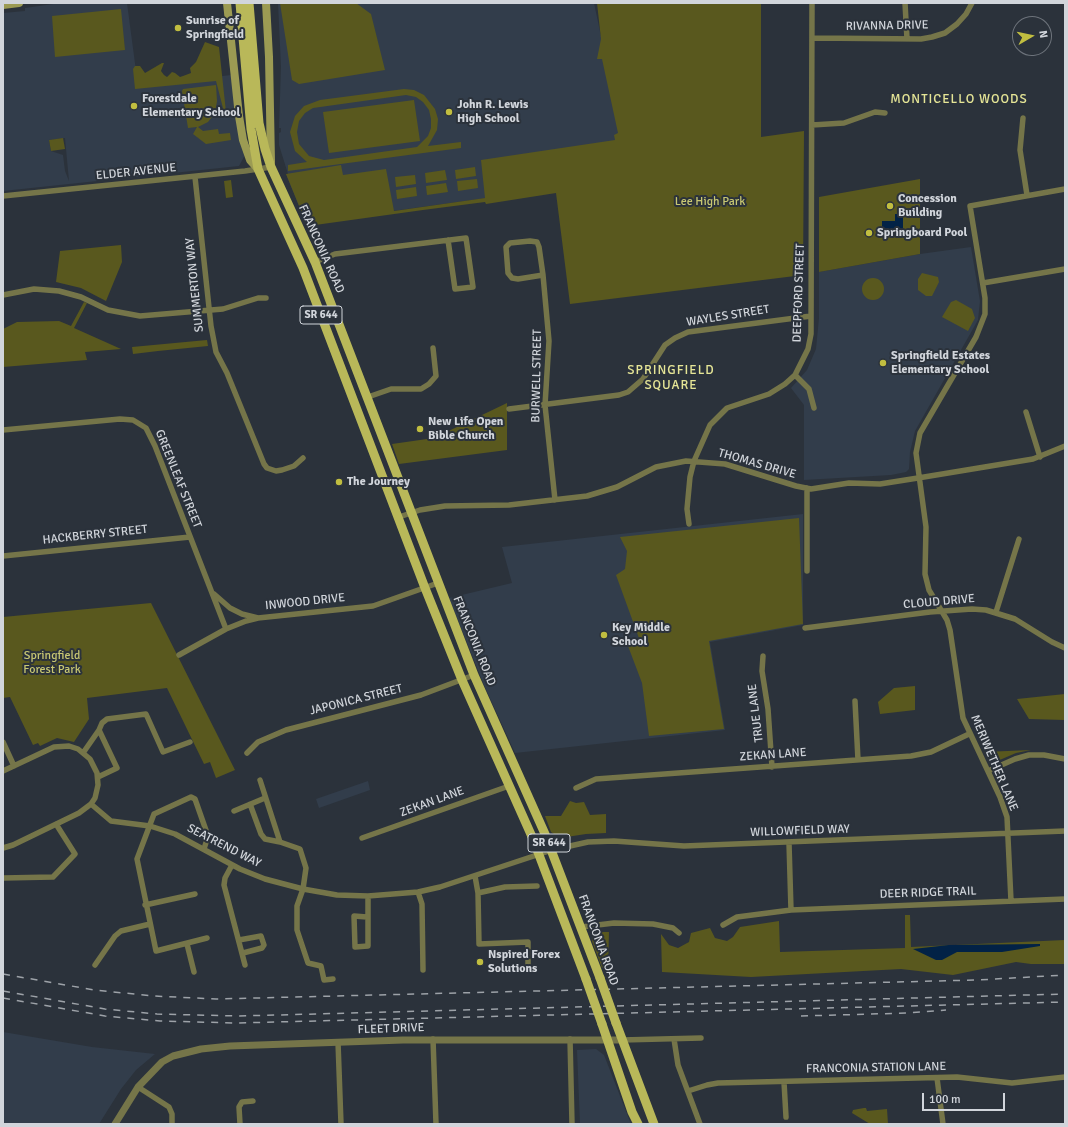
<!DOCTYPE html>
<style>
body{margin:0}
#map{position:relative;width:1068px;height:1127px;overflow:hidden;background:#2b323b;font-family:Signika,sans-serif}
canvas{display:block}
.frame{position:absolute;inset:0;border:4px solid #d1d5db;pointer-events:none}
.north{position:absolute;left:1012px;top:16px;width:40px;height:40px;box-sizing:border-box;background:#2b323b;border:1px solid #6d737b;border-radius:50%;rotate:81deg;font-size:11px;font-weight:700;line-height:16px;text-align:center;color:#d1d5db}
.north::after{content:'';display:block;margin:auto;width:14px;height:18px;background:#c1be40;clip-path:polygon(50% 0,100% 100%,50% 72%,0 100%)}
.scale{position:absolute;left:922px;top:1093px;width:83px;height:18px;box-sizing:border-box;border:2px solid #d1d5db;border-top:0;padding-left:5px;font-size:12px;line-height:14px;white-space:nowrap;color:#d1d5db;-webkit-text-stroke:3px #2b323b;paint-order:stroke}
</style>
<div id="map">
<canvas width="1068" height="1127"></canvas>
<div class="frame"></div>
<div class="north">N</div>
<div class="scale">100 m</div>
</div>
<script>
const g = document.querySelector('canvas').getContext('2d');
g.lineJoin = 'round';
function fillPath(path, color) {
  g.fillStyle = color;
  g.fill(path, 'evenodd');
}
function shape(rows) {
  const path = new Path2D();
  for (const r of rows) {
    if (r.length === 3) {
      path.moveTo(r[0] + r[2], r[1]);
      path.arc(r[0], r[1], r[2], 0, 2 * Math.PI);
      continue;
    }
    path.moveTo(r[0], r[1]);
    for (let i = 2; i < r.length; i += 2) path.lineTo(r[i], r[i + 1]);
  }
  return path;
}
function trace(path, color, width, dash) {
  g.strokeStyle = color;
  g.lineWidth = width;
  g.lineCap = dash ? 'butt' : 'round';
  g.setLineDash(dash || []);
  g.stroke(path);
}
function drawText(font, color, halo, rows, align = 'center') {
  g.font = font + ' Signika,sans-serif';
  g.lineWidth = 4;
  g.setLineDash([]);
  g.textBaseline = 'middle';
  g.strokeStyle = halo;
  g.fillStyle = color;
  for (const [text, x, y, turn = 0] of rows) {
    g.save();
    g.translate(x, y);
    g.rotate((+turn || 0) * Math.PI / 180);
    g.textAlign = isNaN(turn) ? turn : align;
    if (halo) g.strokeText(text, 0, 0);
    g.fillText(text, 0, 0);
    g.restore();
  }
}
fillPath(shape([
 [60,3,127,3,138,86,231,75,245,155,239,166,3,191,3,13,25,11,25,8],
 [65,138,69,181,65,171,63,155,51,151,49,140],
 [278,3,594,3,631,178,306,223,286,174,288,174,279,145,279,133,281,132,281,128,279,128,281,67],
 [971,247,980,301,978,320,915,431,910,452,909,469,906,472,891,475,804,480,804,405,791,388,807,370,816,349,819,318,819,272,920,254],
 [803,514,803,625,710,642,725,730,515,753,483,683,449,598,512,583,502,547],
 [368,781,370,790,319,808,316,799],
 [3,1032,92,1047,155,1054,136,1070,121,1089,99,1124,3,1124],
 [596,1049,604,1055,631,1124,580,1124,577,1050]
]), '#323d4b');
fillPath(shape([
 [280,3,356,3,371,14,385,70,299,84,292,80],
 [597,3,761,3,761,137,804,131,803,275,570,304,556,193,486,204,485,202,423,210,308,226,306,223,286,174,341,165,343,175,386,169,394,211,485,198,481,160,615,140,614,135,618,133,602,59,597,59,601,39],
 [121,9,125,50,55,57,52,16],
 [205,42,219,47,226,112,224,112,216,81,135,89,133,69,135,66,140,66,145,73,162,63,164,63,161,71,164,75,167,77,172,72,175,73,180,77,183,76,191,73,190,68,196,62],
 [216,85,217,101,215,113,208,122,198,127,203,131,218,129,219,134,230,133,231,140,206,144,193,134,197,127,188,128,182,91,183,89],
 [404,89,414,90,424,95,435,109,438,119,437,130,428,146,461,142,461,148,288,171,288,165,307,162,295,151,290,132,295,116,304,106,320,100],
 [406,95,416,97,423,102,429,110,431,119,431,128,428,136,417,147,324,160,309,156,299,144,297,132,299,121,305,113,313,108],
 [414,100,420,141,329,153,323,112],
 [63,138,65,149,51,151,49,140],
 [475,167,476,176,456,179,455,170],
 [445,170,447,180,426,183,425,173],
 [415,175,416,184,396,187,395,177],
 [477,179,478,188,458,191,457,181],
 [920,179,920,254,819,272,819,197],
 [231,180,233,197,226,198,224,181],
 [446,183,448,192,427,195,426,186],
 [416,187,417,196,397,199,396,190],
 [121,245,122,262,106,301,81,288,56,282,60,251],
 [922,273,938,277,939,282,932,296,926,296,918,290,918,279],
 [873,289,11],
 [956,300,972,309,975,318,968,331,942,317,951,302],
 [84,302,87,303,74,328,121,349,85,352,87,360,3,367,3,329,17,322,59,321,71,326],
 [207,340,208,346,158,351,133,354,132,347],
 [507,403,507,450,399,464,392,444,434,438],
 [799,518,803,624,709,641,724,729,649,736,642,683,628,646,640,641,616,575,625,569,627,551,620,537],
 [151,603,235,770,216,778,210,762,204,764,167,688,87,698,89,719,74,742,57,738,40,746,38,743,33,745,10,697,3,698,3,617],
 [915,686,915,710,880,714,878,702,894,688],
 [1065,694,1065,720,1029,719,1017,699],
 [1031,750,1016,753,995,762,990,762,984,752],
 [570,801,576,803,584,802,590,815,606,814,606,833,586,834,560,838,551,832,545,816,561,816],
 [905,915,910,915,911,947,1065,940,1065,964,1031,964,1016,962,953,975,901,969,751,977,662,972,661,934,669,945,678,948,689,942,691,933,710,928,715,938,727,941,733,937,740,927,779,921,780,952,905,948],
 [596,932,609,932,608,968,602,968,592,941,593,936],
 [864,1108,866,1108,867,1111,887,1109,888,1124,870,1124,852,1113,853,1110]
]), '#59581e');
fillPath(shape([
 [895,214,903,214,903,232,890,232,889,236,882,236,882,221,895,221],
 [1040,944,1040,946,1002,952,957,952,942,960,936,960,913,949,949,945]
]), '#022246');
trace(shape([
 [905,3,907,39],
 [812,38,921,39,932,37,945,33,957,24,966,14,972,3],
 [1023,118,1020,150,1027,195],
 [812,125,844,123,875,112,885,113],
 [195,177,211,326,216,352,227,373,264,464,267,468,276,471,282,470,294,466,303,458],
 [3,196,245,171,271,167],
 [530,241,537,242,539,247,543,275,518,279,512,278,508,273,506,247,510,243,530,241],
 [315,262,335,254,466,238,473,287,455,289,448,240],
 [543,275,549,341,545,405,555,500],
 [983,283,1065,269],
 [3,295,34,289,59,291,81,297,108,310,140,316,223,309,258,298,266,298],
 [795,375,809,389,814,408],
 [368,397,391,389,421,389,429,384,436,376,433,348],
 [509,409,619,395,628,392,643,379,665,345,675,338,688,332,811,316],
 [1026,412,1040,457],
 [3,430,120,419,133,420,146,428,155,446,226,629],
 [399,517,420,510,445,506,509,505,587,496,617,487,656,467,686,461,725,464,796,486,811,489,849,483,880,484,918,478,1033,459,1065,446],
 [689,524,687,509,690,477,694,461,710,425,727,408,769,394,785,384,795,375,808,349,811,334,812,3],
 [3,556,190,537],
 [807,571,807,488],
 [214,594,230,608,242,614,258,618],
 [996,612,1019,539],
 [805,628,930,612,972,609,986,610,1015,619,1052,642,1065,648],
 [179,655,226,629,246,621,258,618,373,606,438,583],
 [763,656,762,671,768,709,772,767],
 [855,701,858,760],
 [3,742,14,766],
 [83,753,99,730],
 [247,753,258,742,286,730,421,695,474,675],
 [3,771,54,747,69,746,78,749,90,759,97,773,98,785,95,798,91,804,79,813,13,845,3,848],
 [988,771,1015,759,1029,755,1044,755,1065,759],
 [98,777,117,768,99,730,102,723,107,719,146,714,163,752,190,742],
 [260,780,280,842],
 [576,788,596,779,911,756,931,752,969,734],
 [91,804,111,821,150,826,175,834,240,869,265,879,303,889,337,895,368,896,418,892,440,887,552,850,588,842,614,841,684,846,1065,831],
 [250,804,261,834,265,839,280,842,300,849,306,868,303,889,297,906,297,930,308,963,321,966,324,980,333,979],
 [234,811,265,798],
 [362,838,509,786],
 [789,843,791,910],
 [204,849,208,836,195,799,191,797,154,814,137,859,156,951,207,938],
 [232,865,225,878,224,885,245,965],
 [475,876,478,893,479,944,528,942,528,968],
 [3,878,53,877,75,854,56,824],
 [418,892,422,904,423,970],
 [478,893,505,887,537,886],
 [1011,901,1007,817,1000,797,963,718,950,630,947,620,929,590,925,574,926,527,916,453,920,433,976,337,985,314,985,298,970,206,1065,189],
 [145,905,195,894],
 [367,917,354,916,355,947,368,946,368,896],
 [723,925,737,917,791,910,1065,899],
 [581,927,614,923,653,924,673,928,679,933],
 [239,940,261,936,264,945,262,948,243,953],
 [187,944,194,972],
 [95,965,115,936,121,931,150,924],
 [433,1039,436,1124],
 [570,1039,572,1124],
 [674,1039,678,1065,700,1124],
 [622,1040,701,1038],
 [338,1042,341,1124],
 [937,1078,943,1124],
 [784,1082,786,1117],
 [138,1087,169,1107,172,1114,172,1124],
 [688,1091,707,1085,718,1083,957,1077,1012,1083,1065,1077],
 [240,1124,239,1107,242,1102,253,1101]
]), '#757549', 5.5);
trace(shape([
 [115,1124,138,1087,162,1062,173,1056,201,1049,230,1046,403,1040,622,1040]
]), '#757549', 7);
trace(shape([
 [227,3,239,116,243,140,250,160,258,169],
 [266,3,269,57,271,162],
 [3,5,19,3]
]), '#9c9b53', 8);
trace(shape([
 [240,3,251,129,258,169,303,268,425,588,462,680,533,839,586,979],
 [249,3,259,123,265,149,271,167,315,262,474,675,545,834,600,978],
 [616,1023,654,1124],
 [602,1024,632,1112,638,1124]
]), '#b9b859', 9);
trace(shape([
 [3,974,94,990,154,996,216,999,977,980,1065,975],
 [3,991,105,1009,157,1014,239,1016,1065,994],
 [3,998,105,1016,160,1021,236,1023,1065,1002],
 [801,1016,908,1013,946,1010]
]), '#9da2a8', 1.5, [7, 7]);
trace(shape([
 [600,978,616,1023],
 [586,979,602,1024]
]), '#b9b859', 9);
for (const [x, y, r, color] of [
 [178,28,4,"#c1be40"],
 [134,106,4,"#c1be40"],
 [449,112,4,"#c1be40"],
 [890,206,4,"#c1be40"],
 [869,233,4,"#c1be40"],
 [883,363,4,"#c1be40"],
 [420,429,4,"#c1be40"],
 [339,482,4,"#c1be40"],
 [604,635,4,"#c1be40"],
 [480,962,4,"#c1be40"]
]) {
  const dot = new Path2D();
  dot.arc(x, y, r, 0, 2 * Math.PI);
  g.fillStyle = color;
  g.fill(dot);
  trace(dot, '#2b323b', 1.5);
}
for (const [x, y, w] of [
 [321,315,42],
 [549,843,42]
]) {
  const box = new Path2D();
  box.roundRect(x - w / 2, y - 9, w, 18, 3);
  g.fillStyle = '#2b323b';
  g.fill(box);
  trace(box, '#d1d5db', 1);
}
drawText('bold 11px', '#d1d5db', null, [
 ["SR 644",321,315],
 ["SR 644",549,843]
]);
drawText('bold 12px', '#d1d5db', '#2b323b', [
 ["Sunrise of",186,21],
 ["Springfield",186,35],
 ["Forestdale",142,99],
 ["Elementary School",142,113],
 ["John R. Lewis",457,105],
 ["High School",457,119],
 ["Concession",898,199],
 ["Building",898,213],
 ["Springboard Pool",877,233],
 ["Springfield Estates",891,356],
 ["Elementary School",891,370],
 ["New Life Open",428,422],
 ["Bible Church",428,436],
 ["The Journey",347,482],
 ["Key Middle",612,628],
 ["School",612,642],
 ["Nspired Forex",488,955],
 ["Solutions",488,969]
], 'left');
drawText('12px', '#d1d5db', '#2b323b', [
 ["RIVANNA DRIVE",887,26,-1],
 ["ELDER AVENUE",136,172,-6],
 ["FRANCONIA ROAD",321,249,66],
 ["SUMMERTON WAY",195,285,-96],
 ["DEEPFORD STREET",799,293,-88],
 ["WAYLES STREET",728,316,-9],
 ["BURWELL STREET",537,376,-89],
 ["THOMAS DRIVE",757,464,16],
 ["GREENLEAF STREET",178,479,68],
 ["HACKBERRY STREET",95,535,-6],
 ["INWOOD DRIVE",305,602,-6],
 ["CLOUD DRIVE",939,602,-5],
 ["FRANCONIA ROAD",474,641,68],
 ["JAPONICA STREET",356,700,-14],
 ["TRUE LANE",756,713,-97],
 ["ZEKAN LANE",773,755,-4],
 ["MERIWETHER LANE",994,763,67],
 ["ZEKAN LANE",432,802,-20],
 ["WILLOWFIELD WAY",800,831,-2],
 ["SEATREND WAY",224,846,27],
 ["DEER RIDGE TRAIL",928,893,-2],
 ["FRANCONIA ROAD",598,940,70],
 ["FLEET DRIVE",391,1029,-2],
 ["FRANCONIA STATION LANE",876,1068,-1]
]);
drawText('12px', '#c8c772', '#2b323b', [
 ["Lee High Park",710,202],
 ["Springfield",52,656],
 ["Forest Park",52,670]
]);
g.letterSpacing = '1px';
drawText('13px', '#e5e596', '#2b323b', [
 ["MONTICELLO WOODS",959,100],
 ["SPRINGFIELD",671,371],
 ["SQUARE",671,386]
]);
g.letterSpacing = '0px';
</script>
